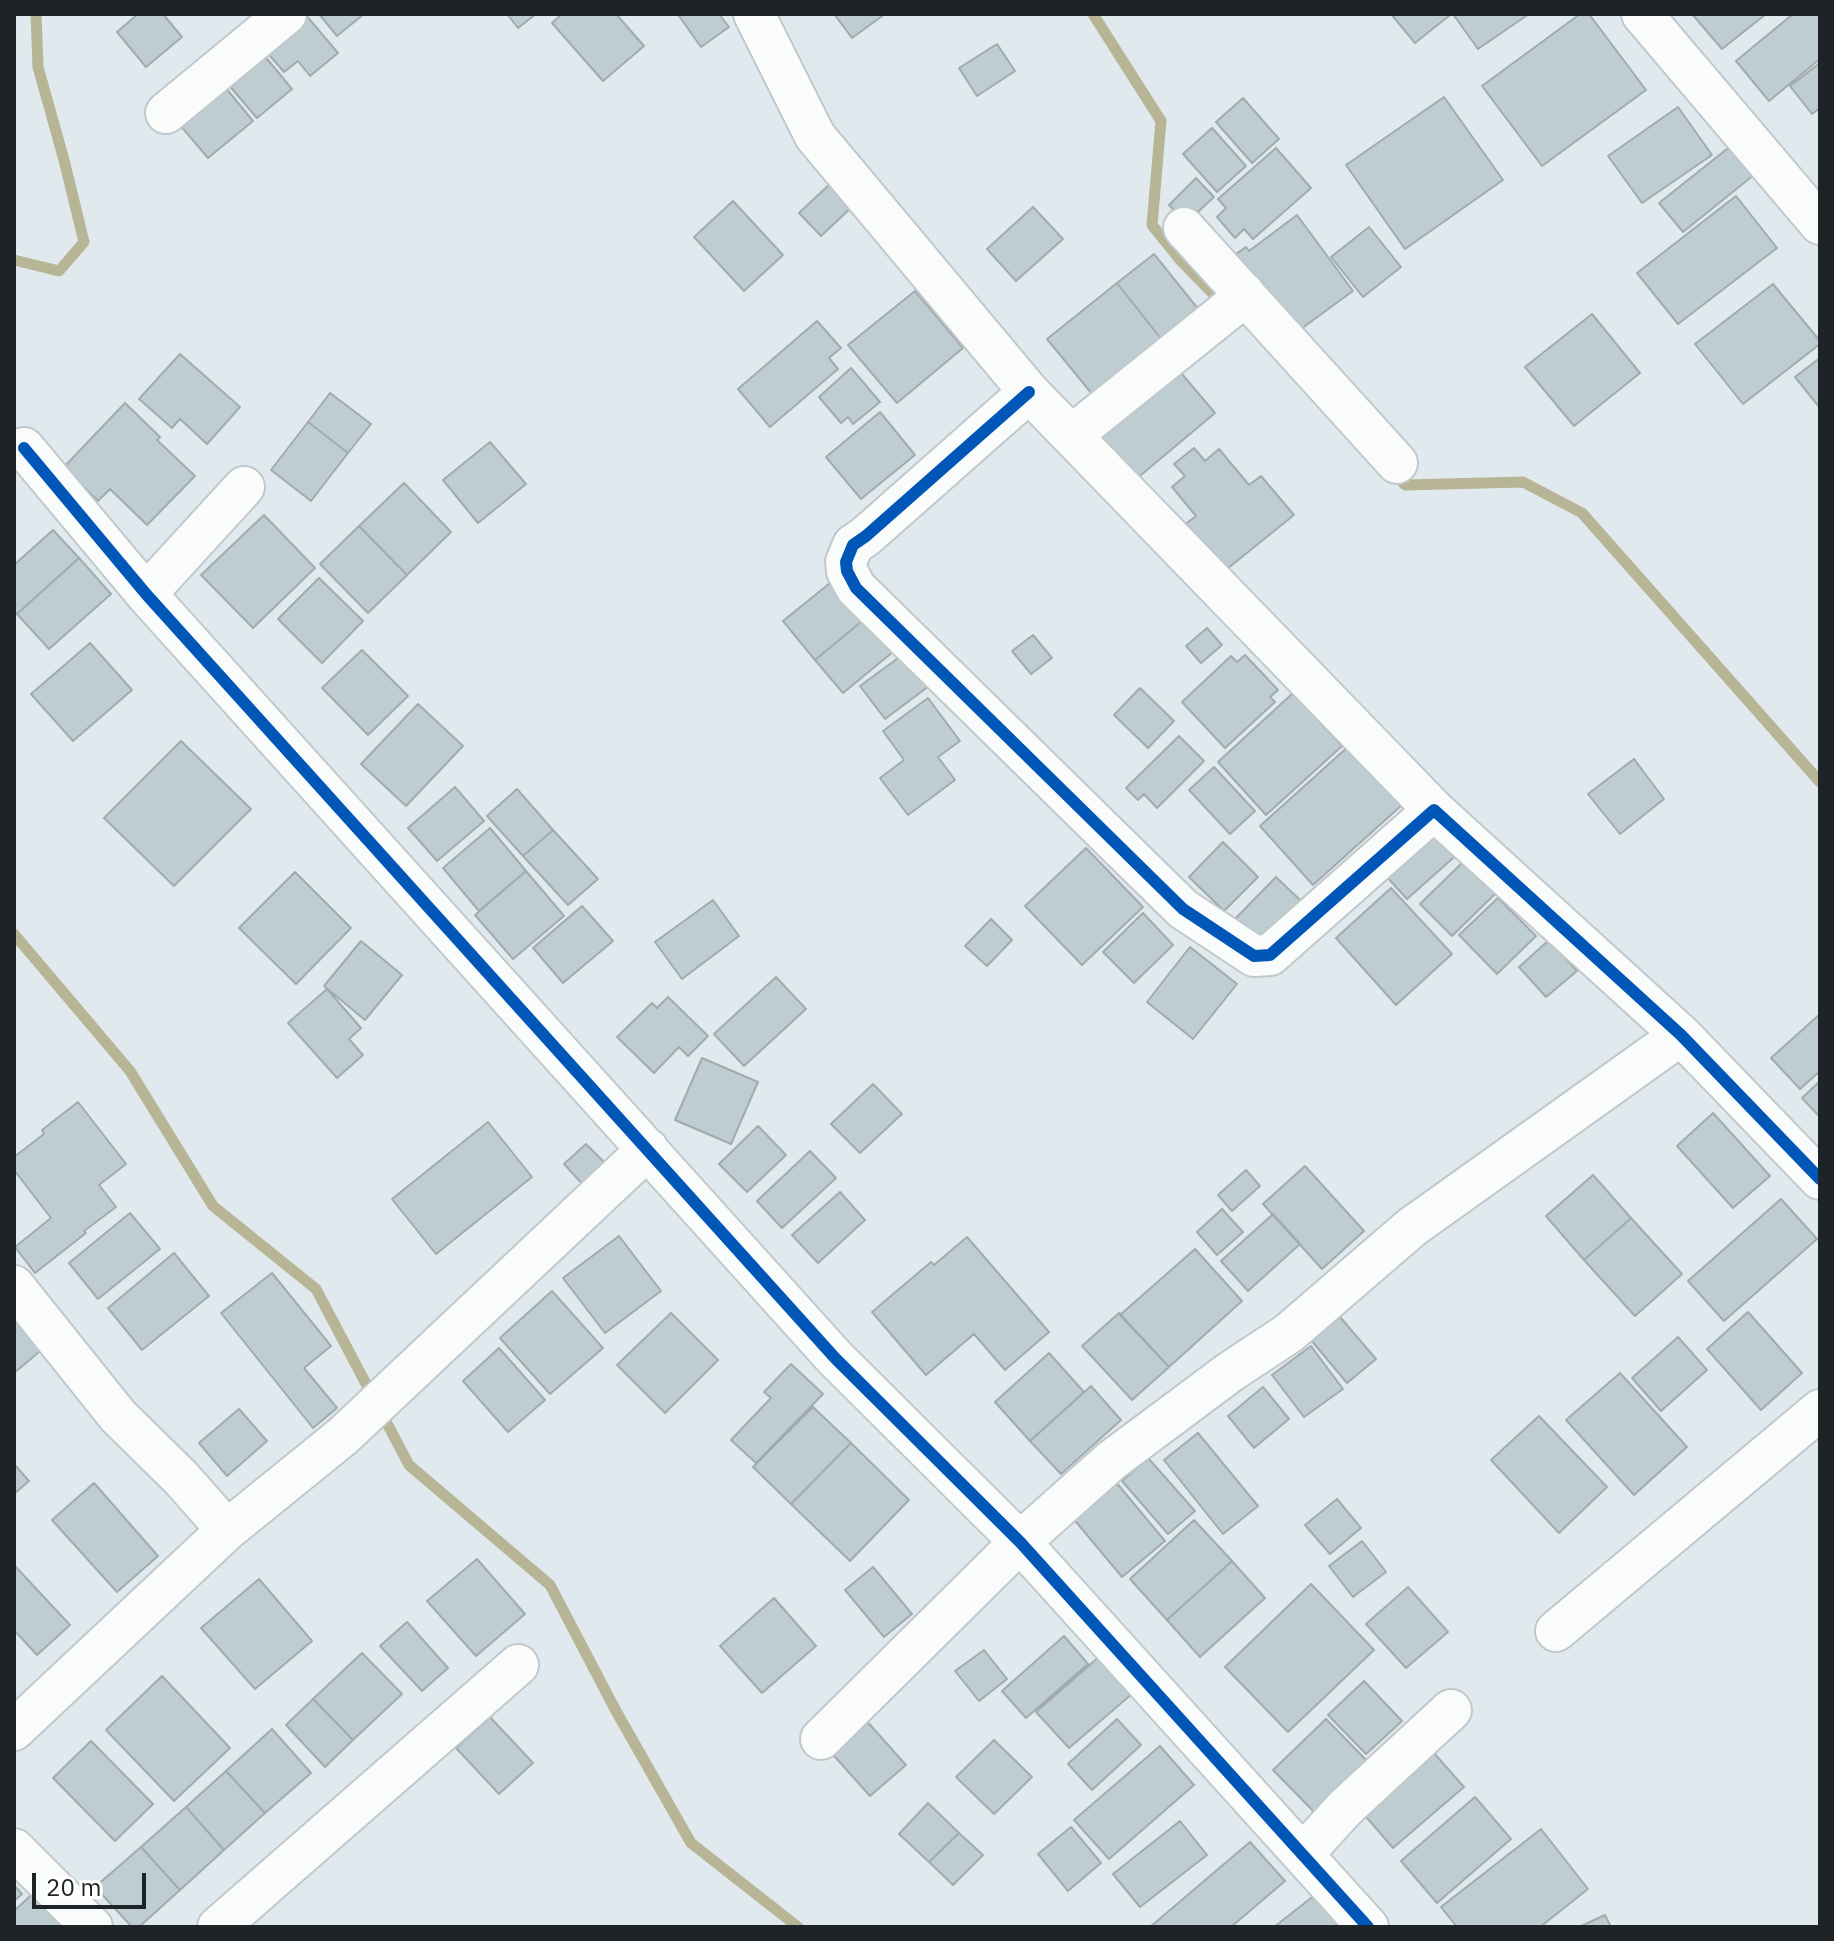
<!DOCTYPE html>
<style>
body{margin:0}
#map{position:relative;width:1834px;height:1941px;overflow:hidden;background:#e0eaee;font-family:"IBM Plex Sans",sans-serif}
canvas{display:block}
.frame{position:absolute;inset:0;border:16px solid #1d2326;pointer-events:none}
.scale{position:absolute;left:32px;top:1873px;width:114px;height:36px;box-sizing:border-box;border:4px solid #1d2326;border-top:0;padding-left:10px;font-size:24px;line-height:28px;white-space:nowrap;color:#1d2326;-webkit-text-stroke:6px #fff;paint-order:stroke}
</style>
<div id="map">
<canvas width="1834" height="1941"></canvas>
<div class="frame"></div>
<div class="scale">20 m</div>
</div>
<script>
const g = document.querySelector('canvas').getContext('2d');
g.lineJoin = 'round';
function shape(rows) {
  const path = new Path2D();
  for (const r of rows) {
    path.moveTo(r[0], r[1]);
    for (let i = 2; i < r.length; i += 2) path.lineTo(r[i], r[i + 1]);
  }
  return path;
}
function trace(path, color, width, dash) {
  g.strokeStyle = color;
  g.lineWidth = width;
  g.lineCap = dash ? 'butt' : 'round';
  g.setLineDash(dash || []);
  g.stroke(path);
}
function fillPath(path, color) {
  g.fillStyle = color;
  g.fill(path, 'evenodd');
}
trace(shape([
 [1093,14,1161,121,1152,225,1181,261,1223,304],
 [14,260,59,271,84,242,64,160,38,67,36,14],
 [1395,473,1405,485,1523,482,1582,513,1820,782],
 [14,934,130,1071,213,1206,316,1289,373,1397],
 [381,1412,409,1465,550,1585,616,1711,691,1843,798,1927]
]), '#b7b595', 11);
const building = shape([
 [138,14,163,14,182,37,146,67,117,32,138,14],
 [305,14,338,53,310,76,298,61,284,72,260,44,305,14],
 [319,14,364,14,337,36,319,14],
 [507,14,536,14,518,28,507,14],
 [562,14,616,14,644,46,603,81,552,23,562,14],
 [682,14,719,14,729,27,701,47,679,16,682,14],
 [834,14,885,14,852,38,834,14],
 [1391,14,1450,14,1450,15,1415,43,1391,14],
 [1453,14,1529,14,1478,49,1453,14],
 [1580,14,1589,14,1646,90,1542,166,1482,86,1580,14],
 [1692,14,1766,14,1722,49,1692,14],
 [1793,14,1820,14,1820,59,1769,101,1736,61,1793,14],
 [997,44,1015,71,977,96,959,68,997,44],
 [258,48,292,89,257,118,222,77,258,48],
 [1820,63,1820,108,1812,114,1790,86,1820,63],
 [220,81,253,121,208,158,174,118,220,81],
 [1444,97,1503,180,1405,249,1346,165,1444,97],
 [1243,98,1279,139,1252,163,1216,122,1243,98],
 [1678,107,1712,155,1642,203,1608,156,1678,107],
 [1212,128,1246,166,1217,192,1183,154,1212,128],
 [1737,141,1760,170,1683,232,1659,203,1737,141],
 [1276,148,1311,188,1253,239,1244,229,1235,238,1217,217,1226,208,1218,199,1276,148],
 [1196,178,1214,197,1186,223,1169,205,1196,178],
 [833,181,855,204,821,236,799,213,833,181],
 [1736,196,1777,248,1678,324,1637,273,1736,196],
 [733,201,783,255,744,291,694,237,733,201],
 [1033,207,1063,239,1016,281,987,249,1033,207],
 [1297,215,1353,291,1294,334,1236,254,1246,247,1249,251,1297,215],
 [1369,227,1401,267,1363,297,1331,257,1369,227],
 [1154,254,1203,315,1166,345,1117,283,1154,254],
 [1117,283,1166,345,1097,400,1047,339,1117,283],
 [1773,284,1820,341,1820,344,1743,404,1695,344,1773,284],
 [915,291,963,348,897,403,848,345,915,291],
 [1592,314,1640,373,1574,426,1525,367,1592,314],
 [817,321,841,348,829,358,838,369,770,427,738,389,817,321],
 [180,354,240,407,207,444,180,419,172,428,139,399,180,354],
 [1820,358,1820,408,1795,377,1820,358],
 [1176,367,1215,413,1135,480,1096,434,1176,367],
 [851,368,880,402,853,424,848,417,841,423,819,397,851,368],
 [330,393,371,424,348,453,308,422,330,393],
 [125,403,160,437,157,440,195,476,147,525,110,489,98,501,64,467,125,403],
 [880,412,915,455,861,499,826,457,880,412],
 [308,422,348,453,311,501,271,470,308,422],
 [490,442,526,484,478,523,443,480,490,442],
 [1194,448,1205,461,1219,449,1249,485,1261,476,1294,515,1222,573,1183,526,1196,516,1172,487,1185,476,1174,464,1194,448],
 [404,483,451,532,407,575,359,526,404,483],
 [264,515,315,568,253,628,201,575,264,515],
 [359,526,407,575,368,613,320,564,359,526],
 [53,530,79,558,17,614,14,611,14,565,53,530],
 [79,558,111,594,49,649,17,614,79,558],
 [319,578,363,621,322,663,278,619,319,578],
 [835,579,867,617,815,660,783,621,835,579],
 [867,617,894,651,843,693,815,660,867,617],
 [1207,628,1222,645,1201,663,1186,646,1207,628],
 [1033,635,1052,658,1031,674,1012,651,1033,635],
 [90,643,132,690,73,741,31,694,90,643],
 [362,650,408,696,368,735,322,688,362,650],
 [905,653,929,686,885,719,860,686,905,653],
 [1245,655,1278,690,1270,697,1275,702,1225,748,1182,702,1231,656,1237,662,1245,655],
 [1140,688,1174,721,1148,748,1114,715,1140,688],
 [1293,693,1342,746,1266,815,1218,762,1293,693],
 [928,698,960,741,938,757,955,780,908,815,880,778,904,760,883,731,928,698],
 [418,704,463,746,406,806,361,764,418,704],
 [1179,736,1204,761,1157,808,1144,794,1138,800,1126,788,1179,736],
 [181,741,251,809,174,886,104,818,181,741],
 [1350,745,1403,804,1313,885,1260,826,1350,745],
 [1634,759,1664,799,1620,834,1588,794,1634,759],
 [1214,767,1255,811,1230,834,1189,790,1214,767],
 [455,787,484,821,437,861,408,828,455,787],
 [517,789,553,830,523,856,487,816,517,789],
 [1429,815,1461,851,1407,899,1375,864,1429,815],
 [490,828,526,871,479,911,443,868,490,828],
 [553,830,598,879,568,905,523,856,553,830],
 [1223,842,1258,877,1224,911,1189,877,1223,842],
 [1086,848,1143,907,1082,965,1025,906,1086,848],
 [1464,861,1496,893,1452,936,1420,904,1464,861],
 [526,871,564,916,513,959,475,915,526,871],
 [295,872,351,928,296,984,239,928,295,872],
 [1276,877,1301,901,1259,945,1234,920,1276,877],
 [1391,888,1452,954,1396,1005,1336,938,1391,888],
 [1498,898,1536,936,1497,974,1459,935,1498,898],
 [713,900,739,936,682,979,655,942,713,900],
 [582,906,613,941,563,983,533,948,582,906],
 [1143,913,1173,945,1134,983,1103,952,1143,913],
 [991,919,1012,940,987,966,965,946,991,919],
 [1549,940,1577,971,1546,997,1519,967,1549,940],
 [361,941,402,975,365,1020,324,986,361,941],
 [1190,947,1237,984,1193,1039,1147,1002,1190,947],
 [776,977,806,1009,744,1066,714,1034,776,977],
 [327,989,361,1028,349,1039,363,1055,337,1078,288,1023,327,989],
 [668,997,708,1036,688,1056,679,1047,654,1073,617,1037,652,1003,657,1008,668,997],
 [1820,1014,1820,1071,1800,1089,1771,1058,1820,1014],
 [702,1058,758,1082,731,1144,675,1120,702,1058],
 [1820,1081,1820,1117,1802,1098,1820,1081],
 [873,1084,902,1114,860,1153,831,1124,873,1084],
 [78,1102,126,1164,99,1185,116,1207,84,1231,86,1233,35,1273,15,1247,51,1218,14,1170,14,1157,44,1134,42,1130,78,1102],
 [1713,1113,1770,1176,1733,1208,1677,1146,1713,1113],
 [488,1122,532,1177,436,1254,392,1199,488,1122],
 [758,1126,786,1155,747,1192,719,1164,758,1126],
 [586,1144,609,1167,586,1188,564,1164,586,1144],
 [810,1151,836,1178,782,1228,757,1201,810,1151],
 [1305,1166,1364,1231,1322,1269,1263,1204,1305,1166],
 [1246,1170,1260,1186,1232,1211,1218,1195,1246,1170],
 [1593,1175,1631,1218,1584,1260,1546,1216,1593,1175],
 [840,1192,865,1220,818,1263,792,1235,840,1192],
 [1781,1199,1817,1239,1724,1321,1688,1281,1781,1199],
 [1222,1209,1243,1232,1217,1255,1197,1232,1222,1209],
 [130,1213,160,1249,98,1299,69,1263,130,1213],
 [1273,1214,1300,1244,1248,1291,1221,1261,1273,1214],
 [1631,1218,1682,1274,1635,1316,1584,1260,1631,1218],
 [619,1236,661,1291,605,1333,563,1278,619,1236],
 [967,1237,1049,1332,1005,1370,974,1334,926,1375,872,1312,931,1262,934,1265,967,1237],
 [1195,1249,1242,1301,1169,1367,1120,1315,1195,1249],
 [174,1253,209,1296,142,1350,108,1308,174,1253],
 [272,1273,331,1346,304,1368,337,1408,313,1428,221,1313,272,1273],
 [552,1291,603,1348,550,1394,500,1338,552,1291],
 [14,1310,45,1347,14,1373,14,1310],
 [1334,1310,1376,1359,1347,1383,1306,1334,1334,1310],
 [1748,1312,1802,1373,1761,1410,1707,1349,1748,1312],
 [671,1313,718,1360,665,1413,617,1365,671,1313],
 [1119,1313,1169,1367,1132,1400,1082,1346,1119,1313],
 [1678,1337,1707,1370,1661,1411,1632,1378,1678,1337],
 [1311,1346,1343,1389,1304,1417,1272,1375,1311,1346],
 [499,1348,545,1400,508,1432,463,1381,499,1348],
 [1049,1353,1084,1392,1030,1441,995,1402,1049,1353],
 [791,1364,823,1394,756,1463,731,1440,771,1398,764,1392,791,1364],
 [1620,1373,1687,1447,1634,1495,1566,1420,1620,1373],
 [1091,1386,1121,1420,1061,1474,1030,1441,1091,1386],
 [1263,1387,1289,1419,1254,1448,1228,1416,1263,1387],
 [813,1407,851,1443,791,1504,753,1467,813,1407],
 [239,1409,267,1441,227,1476,199,1443,239,1409],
 [1539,1416,1607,1487,1559,1533,1491,1460,1539,1416],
 [1198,1433,1258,1506,1223,1534,1164,1460,1198,1433],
 [851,1443,909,1500,850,1561,791,1504,851,1443],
 [1148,1458,1195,1511,1168,1534,1122,1481,1148,1458],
 [14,1464,29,1481,14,1494,14,1464],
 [1115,1481,1165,1541,1122,1577,1072,1517,1115,1481],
 [94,1483,158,1556,117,1592,52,1520,94,1483],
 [1337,1499,1361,1528,1330,1554,1305,1525,1337,1499],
 [1194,1520,1232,1561,1167,1620,1130,1579,1194,1520],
 [1362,1541,1386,1572,1353,1597,1329,1566,1362,1541],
 [477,1559,525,1614,476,1656,427,1601,477,1559],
 [1232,1561,1265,1598,1200,1657,1167,1620,1232,1561],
 [14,1565,70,1625,37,1655,14,1630,14,1565],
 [873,1567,912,1614,884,1637,845,1590,873,1567],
 [259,1579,312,1641,255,1689,201,1628,259,1579],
 [1311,1584,1374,1650,1288,1732,1225,1667,1311,1584],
 [1408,1587,1448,1632,1406,1668,1366,1624,1408,1587],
 [774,1598,816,1646,762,1693,720,1646,774,1598],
 [407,1622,448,1668,422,1691,380,1646,407,1622],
 [1064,1636,1088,1664,1026,1718,1002,1691,1064,1636],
 [984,1650,1007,1679,979,1701,955,1671,984,1650],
 [362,1653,402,1694,353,1740,313,1699,362,1653],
 [1100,1656,1133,1693,1069,1748,1036,1712,1100,1656],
 [162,1676,230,1748,174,1801,106,1730,162,1676],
 [1364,1681,1402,1721,1366,1754,1328,1715,1364,1681],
 [313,1699,353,1740,325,1767,286,1725,313,1699],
 [490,1717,533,1763,499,1794,456,1748,490,1717],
 [863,1717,906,1765,870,1796,827,1748,863,1717],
 [1117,1719,1141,1745,1092,1790,1068,1764,1117,1719],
 [1326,1719,1373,1767,1320,1818,1273,1770,1326,1719],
 [272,1729,311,1773,265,1813,226,1771,272,1729],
 [994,1740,1032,1777,994,1814,956,1777,994,1740],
 [91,1741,153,1804,115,1841,53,1778,91,1741],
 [1425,1743,1464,1787,1393,1848,1355,1804,1425,1743],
 [1160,1746,1194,1785,1109,1859,1074,1820,1160,1746],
 [226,1771,265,1813,224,1850,186,1807,226,1771],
 [1475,1797,1511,1839,1437,1903,1401,1861,1475,1797],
 [928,1803,959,1833,929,1862,899,1834,928,1803],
 [186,1807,224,1850,180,1890,141,1847,186,1807],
 [1180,1821,1207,1855,1140,1907,1113,1874,1180,1821],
 [1071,1827,1101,1863,1068,1891,1038,1854,1071,1827],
 [1541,1829,1588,1889,1540,1927,1457,1927,1441,1907,1541,1829],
 [959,1833,983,1855,953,1885,929,1862,959,1833],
 [1250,1842,1285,1881,1231,1927,1150,1927,1250,1842],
 [141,1847,180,1890,139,1927,132,1927,95,1887,141,1847],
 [14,1885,22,1894,14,1901,14,1885],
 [40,1887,76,1927,14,1927,14,1911,40,1887],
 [1320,1891,1348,1927,1274,1927,1320,1891],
 [1605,1915,1611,1927,1579,1927,1605,1915]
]);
fillPath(building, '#becdd2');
trace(building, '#a2aaad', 2);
const minor = shape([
 [754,14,815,136,1029,392,1434,810],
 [1642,14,1820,224],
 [166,113,286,14],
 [1184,228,1397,463],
 [1029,392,866,536,853,545,846,562,847,571,856,588,1183,909,1254,956,1270,955,1434,810,1681,1035,1820,1179],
 [1072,435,1229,309,1244,293],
 [24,448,146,594,835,1358,1020,1542,1368,1927],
 [146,594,244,487],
 [14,1286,118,1416,181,1478,227,1530],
 [1556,1631,1820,1410],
 [14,1730,227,1530,343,1436,648,1149],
 [821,1739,1020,1542,1112,1460,1230,1372,1289,1333,1412,1227,1681,1035],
 [14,1849,92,1927],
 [1303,1854,1345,1808,1451,1710],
 [218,1927,518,1665]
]);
trace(minor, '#c0c8cb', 44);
trace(minor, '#fafcfc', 40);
trace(shape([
 [1029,392,866,536,853,545,846,562,847,571,856,588,1183,909,1254,956,1270,955,1434,810,1681,1035,1820,1179],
 [24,448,146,594,835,1358,1020,1542,1368,1927]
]), '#0057b8', 12);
</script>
